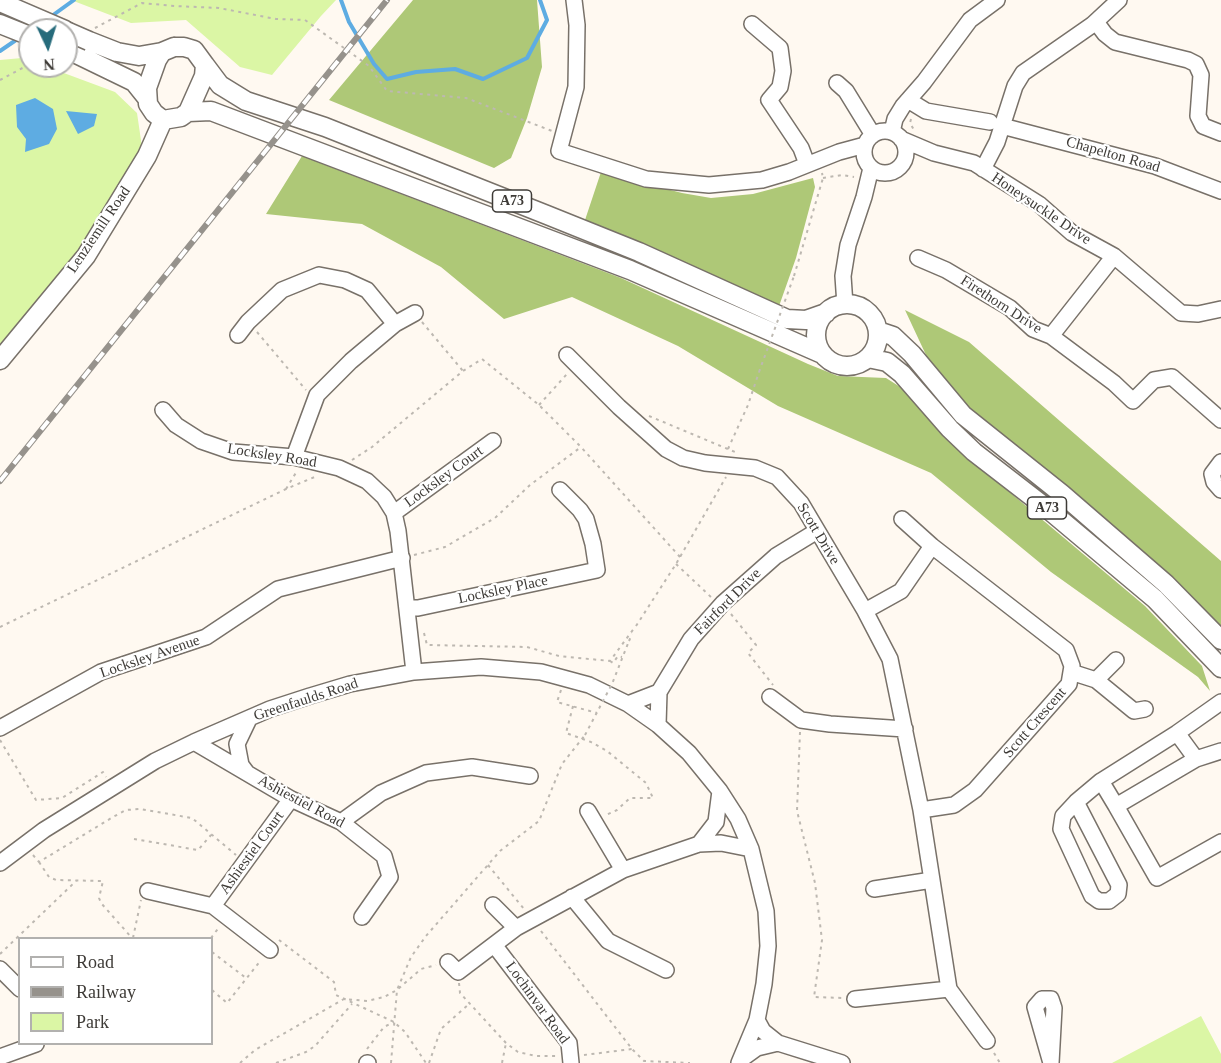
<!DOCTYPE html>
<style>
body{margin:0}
#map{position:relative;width:1221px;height:1063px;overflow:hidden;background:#fff9f1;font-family:Georgia,serif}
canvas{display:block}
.legend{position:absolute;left:18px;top:937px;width:195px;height:108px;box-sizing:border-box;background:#fff;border:2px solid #b2b1af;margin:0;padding:8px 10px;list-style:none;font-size:18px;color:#3e3b37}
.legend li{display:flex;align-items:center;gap:12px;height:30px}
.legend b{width:30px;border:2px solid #b2b1af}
.north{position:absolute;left:18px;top:18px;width:60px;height:60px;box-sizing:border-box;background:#fff;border:2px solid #b2b1af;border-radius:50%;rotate:176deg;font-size:16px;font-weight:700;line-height:24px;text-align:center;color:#3e3b37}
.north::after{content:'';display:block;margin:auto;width:21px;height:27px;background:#266b7b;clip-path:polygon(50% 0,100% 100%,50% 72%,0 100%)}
</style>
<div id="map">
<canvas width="1221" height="1063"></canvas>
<ul class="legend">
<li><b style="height:8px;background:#fff"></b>Road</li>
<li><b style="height:8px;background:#96928c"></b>Railway</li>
<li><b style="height:16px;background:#dbf6a5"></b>Park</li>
</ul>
<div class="north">N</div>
</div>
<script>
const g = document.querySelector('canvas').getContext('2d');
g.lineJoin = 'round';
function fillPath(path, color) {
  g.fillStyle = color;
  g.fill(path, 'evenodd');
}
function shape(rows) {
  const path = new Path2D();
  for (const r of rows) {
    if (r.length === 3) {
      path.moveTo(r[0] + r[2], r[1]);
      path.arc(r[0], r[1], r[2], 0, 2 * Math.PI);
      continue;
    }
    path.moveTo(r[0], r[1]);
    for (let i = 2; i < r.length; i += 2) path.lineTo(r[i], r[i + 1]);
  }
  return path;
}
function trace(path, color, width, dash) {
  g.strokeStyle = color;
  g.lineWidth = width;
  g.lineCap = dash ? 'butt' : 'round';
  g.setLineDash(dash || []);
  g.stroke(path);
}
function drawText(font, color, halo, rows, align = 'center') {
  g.font = font + ' Georgia,serif';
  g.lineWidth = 4.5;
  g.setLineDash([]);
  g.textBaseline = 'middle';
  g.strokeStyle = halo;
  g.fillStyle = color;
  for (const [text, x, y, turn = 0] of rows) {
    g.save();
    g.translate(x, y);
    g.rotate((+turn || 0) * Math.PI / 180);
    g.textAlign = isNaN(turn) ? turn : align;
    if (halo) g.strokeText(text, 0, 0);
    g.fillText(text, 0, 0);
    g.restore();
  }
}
fillPath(shape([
 [71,0,336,0,321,16,272,75,240,67,186,20,131,23],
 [22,58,30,61,30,66,45,66,115,92,137,113,143,154,91,233,46,293,0,344,0,60],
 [1201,1016,1221,1054,1221,1063,1112,1063]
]), '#dbf6a5');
fillPath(shape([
 [413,0,537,0,542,67,527,118,511,158,494,168,329,100],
 [302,156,621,278,808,364,838,376,886,378,905,390,944,437,1145,606,1202,666,1210,691,1198,677,1051,572,931,473,778,406,678,346,572,297,504,319,441,267,362,224,266,214],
 [601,172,682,193,711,198,753,194,813,178,815,187,796,258,778,309,584,223],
 [905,310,969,342,1221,561,1221,628,968,409,933,370]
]), '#aec877');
fillPath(shape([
 [35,98,53,109,57,129,49,144,25,152,26,139,17,127,16,105],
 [66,111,97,114,94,126,78,134]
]), '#5eace2');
trace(shape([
 [341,0,349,22,374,64,387,79,416,72,455,69,483,79,527,58,547,20,540,0],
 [49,18,74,0],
 [0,51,19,38]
]), '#5eace2', 4);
const minor = shape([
 [574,0,577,25,576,87,559,151,646,179,709,185,762,180,789,172,839,152,865,145],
 [1096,22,1105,34,1115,42,1188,60,1196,64,1201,75,1198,116,1203,126,1221,133],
 [752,24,780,48,783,71,780,87,769,100,801,148,807,164],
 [837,83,846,91,873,135],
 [908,100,926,111,990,122],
 [1002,126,1155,166,1221,191],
 [885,152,21],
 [892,132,895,119,903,106,924,82,970,20,997,0],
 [901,139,934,153,974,163,1039,204,1072,233,1114,256,1181,313,1198,314,1221,309],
 [983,169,997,142,1015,86,1023,73,1092,25,1119,0],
 [918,258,946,270,1010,308,1033,329,1051,336,1114,383,1133,401,1154,380,1172,377,1221,420],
 [845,305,843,276,848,245,864,197,871,168],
 [395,324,415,313],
 [238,335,248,322,282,290,319,275,345,280,367,290,395,324,351,361,317,395,294,457],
 [1051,336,1114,256],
 [567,355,619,407,666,449,683,458,705,463,755,468,777,477,801,503,865,611,890,659,921,810,949,989,987,1041],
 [163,410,176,425,201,441,233,452,294,457,339,468,367,481,384,497,394,513,398,531,414,672],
 [1221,462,1212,474,1214,482,1221,490],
 [394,513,493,441],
 [902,519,932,546,1066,650,1072,666,1069,684,975,790,954,805,921,810],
 [408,608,418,608,597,570,593,544,586,519,580,510,560,490],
 [865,611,901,591,932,546],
 [1071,672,1096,680,1134,711,1145,709],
 [1096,680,1116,660],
 [770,697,801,720,830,724,905,729],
 [628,704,659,692,691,639,723,603,776,556,817,531],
 [658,725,659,692],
 [0,728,101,672,206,637,278,589,402,558],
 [1177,733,1196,759],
 [194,742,291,799,341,822,384,856,390,877,362,917],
 [1221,751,1196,759,1116,806,1157,878,1221,842],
 [247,773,241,765,237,744,249,719],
 [1101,781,1116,806],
 [1076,802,1063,816,1061,829,1092,896,1099,901,1109,901,1118,894,1119,885,1076,802,1101,781,1177,733,1221,702],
 [588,811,623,870],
 [341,822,381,793,426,773,472,767,530,776],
 [699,844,716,822,720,791],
 [0,863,44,830,155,761,194,742,270,709,310,696,350,684,414,672,481,667,541,672,589,685,628,704,658,725,689,753,720,791,738,819,751,849,766,911,768,946,764,984,757,1020,739,1063],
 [874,889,932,880],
 [148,891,213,906,270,950],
 [572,897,608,941,666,970],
 [493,905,516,928],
 [213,906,291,799],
 [495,946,569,1043,571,1063],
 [448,962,458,972,516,928,623,870,699,844,721,843,751,849],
 [0,969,20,989],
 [855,999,949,989],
 [1042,999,1051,999,1054,1008,1051,1063,1035,1007,1042,999],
 [757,1020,763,1031,778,1043,842,1063],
 [0,1057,36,1044],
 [743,1058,757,1048,778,1043],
 [367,1063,368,1063]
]);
const major = shape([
 [0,2,65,30],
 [0,24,30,36],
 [89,41,117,52,139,56,162,52],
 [174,47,184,47,194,50,205,65,204,76,188,112,181,117,163,120,154,113,148,104,147,88,157,60,162,52,174,47],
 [66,49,134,82,146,97],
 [205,65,220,85,246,101,325,127,547,215,639,252,787,319,806,320,826,313],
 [188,112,211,111,630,270,822,354],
 [847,335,31],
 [878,331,893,336,912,354,963,415,1062,494,1166,584,1221,640],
 [868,358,887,362,902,374,950,429,974,452,1049,510,1155,599,1221,668],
 [0,360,86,256,147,156,163,120]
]);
trace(minor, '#787169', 18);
trace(major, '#787169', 21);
trace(shape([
 [95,28,142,3,174,6,219,8,276,19,305,20,369,66,387,91,466,98,552,131],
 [0,80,30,64],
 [911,119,910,123,914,130],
 [823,178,842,175,854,177],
 [794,276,823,178,822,173],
 [422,322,463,371],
 [257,332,306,390],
 [539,405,567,374],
 [649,416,735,452],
 [728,449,748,405,759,372],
 [352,460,372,447,463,371,482,359,539,405,581,447,680,557],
 [286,489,297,471],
 [414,555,445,547,495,518,530,485,581,447],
 [676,564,711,597],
 [731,614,756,645,748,653,773,685],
 [636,626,676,564,726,477],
 [0,627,286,489,317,476],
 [424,633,427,645,527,647,559,656,610,661,635,627],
 [629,641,632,634],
 [610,661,613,663,618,656,622,657],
 [561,690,557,702,597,713],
 [573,706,566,733,591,742,607,751,646,783,653,798,630,798,617,810,604,816],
 [800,732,797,811,815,883,822,940,814,997,844,998],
 [0,740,36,800,62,798,103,772,106,777],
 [134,839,198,850,211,835],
 [33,855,39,862,113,817,126,810,140,809,192,818,236,855],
 [39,862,49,877,56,880,103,881,99,898,101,903,132,938],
 [488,865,524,909],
 [541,931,632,1049,644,1061,690,1063],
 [133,938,141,900],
 [211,938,220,926],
 [279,940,334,982,336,995,394,1022,405,1032,426,1063],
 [212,952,246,978],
 [0,954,76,881],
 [459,983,460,993,506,1043,518,1052,536,1056,557,1056],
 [212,990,227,1003,261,960],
 [367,1049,384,1027,394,1022],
 [994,1053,1000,1063],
 [584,1055,632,1049],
 [240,1063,255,1050,344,999,367,1001,384,997,397,990,421,969,436,965],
 [276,1063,306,1052,315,1046,352,1004],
 [391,1063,397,990,411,957,426,936,500,851,539,821,562,764,585,735],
 [429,1063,441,1029,468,1005],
 [502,1063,506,1043]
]), '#bdb8b1', 2, [3, 4.5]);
trace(minor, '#fff', 15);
trace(major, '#fff', 18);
const rail = shape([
 [0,481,387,0]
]);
trace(rail, '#96928c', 6);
trace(rail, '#fff', 4, [11]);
const majorBridge = shape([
 [66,31,89,41]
]);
trace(majorBridge, '#787169', 21, []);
trace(shape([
 [759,372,794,276],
 [585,735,612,684,629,641]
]), '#bdb8b1', 2, [3, 4.5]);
trace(majorBridge, '#fff', 18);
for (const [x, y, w] of [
 [512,201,39],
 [1047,508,39]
]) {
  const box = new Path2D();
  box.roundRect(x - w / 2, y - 11, w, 22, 4.5);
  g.fillStyle = '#fff';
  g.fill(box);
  trace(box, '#3e3b37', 1.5);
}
drawText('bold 14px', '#3e3b37', null, [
 ["A73",512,201],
 ["A73",1047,508]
]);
drawText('15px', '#3e3b37', '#fff', [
 ["Chapelton Road",1113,155,16],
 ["Honeysuckle Drive",1041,209,34],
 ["Lenziemill Road",99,230,-56],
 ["Firethorn Drive",1001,305,33],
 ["Locksley Road",272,456,9],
 ["Locksley Court",444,477,-36],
 ["Scott Drive",818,534,59],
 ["Locksley Place",503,590,-12],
 ["Fairford Drive",728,602,-45],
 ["Locksley Avenue",150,657,-19],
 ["Greenfaulds Road",306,700,-18],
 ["Scott Crescent",1035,723,-49],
 ["Ashiestiel Road",301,802,28],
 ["Ashiestiel Court",252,853,-54],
 ["Lochinvar Road",537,1003,54]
]);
</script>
